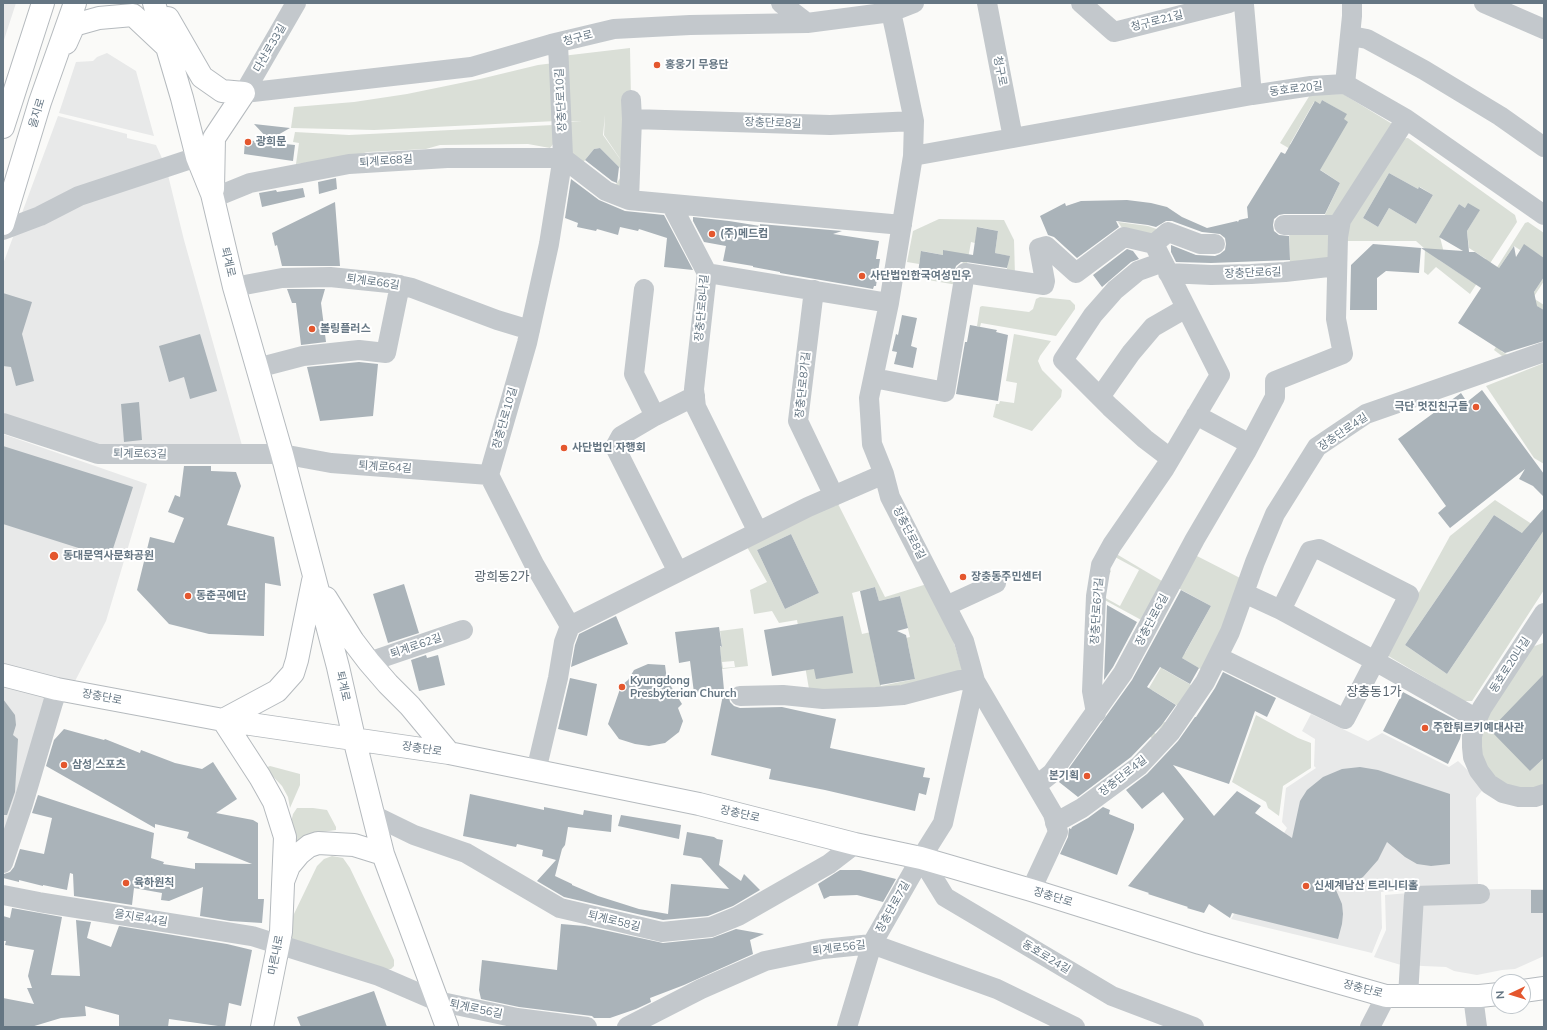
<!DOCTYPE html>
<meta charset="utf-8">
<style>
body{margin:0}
#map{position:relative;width:1547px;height:1030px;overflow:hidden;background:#fafaf8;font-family:Mulish,sans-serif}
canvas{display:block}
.frame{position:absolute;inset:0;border:4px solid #657683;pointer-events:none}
.north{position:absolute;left:1491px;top:974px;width:40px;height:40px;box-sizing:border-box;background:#fff;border:1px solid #c1c8cd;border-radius:50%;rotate:266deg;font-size:11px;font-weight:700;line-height:16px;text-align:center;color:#657683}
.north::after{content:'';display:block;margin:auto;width:14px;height:18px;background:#e4572e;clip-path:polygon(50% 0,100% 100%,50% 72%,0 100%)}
</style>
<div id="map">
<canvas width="1547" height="1030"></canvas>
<div class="frame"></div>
<div class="north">N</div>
</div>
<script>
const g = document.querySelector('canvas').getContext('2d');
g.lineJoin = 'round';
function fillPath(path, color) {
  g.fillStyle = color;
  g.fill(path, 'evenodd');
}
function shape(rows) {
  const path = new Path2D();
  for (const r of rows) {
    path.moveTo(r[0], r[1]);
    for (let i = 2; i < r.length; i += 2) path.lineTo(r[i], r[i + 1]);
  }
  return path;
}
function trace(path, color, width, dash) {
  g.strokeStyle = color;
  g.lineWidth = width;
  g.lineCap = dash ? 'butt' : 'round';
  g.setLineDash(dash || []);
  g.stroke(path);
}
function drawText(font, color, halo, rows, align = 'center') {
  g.font = font + ' Mulish,"Noto Sans KR",sans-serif';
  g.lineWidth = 4;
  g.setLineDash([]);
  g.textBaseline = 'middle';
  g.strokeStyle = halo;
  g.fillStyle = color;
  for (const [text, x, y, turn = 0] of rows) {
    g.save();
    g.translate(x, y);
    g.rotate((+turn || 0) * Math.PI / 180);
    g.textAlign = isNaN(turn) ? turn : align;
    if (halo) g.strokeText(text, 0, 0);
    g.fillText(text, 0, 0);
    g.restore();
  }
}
fillPath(shape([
 [3,3,16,3,3,43],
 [107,53,136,71,154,136,59,113,76,62,93,61,97,57],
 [58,116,127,134,127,138,156,145,166,167,184,240,243,449,98,449,3,418,3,264],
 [3,434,147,484,106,621,39,751,3,858],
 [1311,714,1368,741,1382,733,1449,767,1458,761,1485,787,1476,798,1478,885,1381,892,1382,928,1372,953,1231,919,1287,828,1282,822,1286,788,1316,768,1314,766,1315,739,1302,731],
 [1508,889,1544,889,1544,956,1515,969,1502,970,1477,975,1454,971,1446,967,1401,965,1374,957,1386,930,1385,895,1443,890]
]), '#e8e9e9');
fillPath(shape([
 [630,48,631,100,628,195,613,189,624,172,600,148,594,149,581,165,566,156,564,122,582,122,564,121,562,56],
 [605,115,604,135,625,166,603,135],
 [554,63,556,121,374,130,291,128,294,107,354,102,407,94,480,79,538,65],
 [1343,94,1394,125,1339,219,1323,219,1340,183,1316,167,1317,165,1280,143,1310,95],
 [1322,100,1346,114,1323,164,1290,144,1314,102,1320,104],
 [553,125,554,143,550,148,528,144,440,145,426,149,368,152,340,159,296,164,299,143,293,142,295,132,349,135],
 [1408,138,1515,215,1517,222,1470,294,1436,267,1428,275,1424,272,1425,249,1416,241,1344,241,1343,231,1399,139],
 [1389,173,1418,189,1420,187,1433,195,1416,224,1389,208,1378,227,1363,218],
 [1459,204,1465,208,1479,211,1467,231,1469,248,1486,259,1471,281,1439,260,1444,253,1440,237],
 [939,219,1004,220,1014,240,1015,276,1006,275,1009,256,995,253,998,231,978,227,975,243,971,242,963,286,905,276,906,270,959,280,963,261,944,250,943,255,922,251,919,264,907,262,913,231],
 [1118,222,1148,226,1165,232,1155,240,1126,234],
 [1528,222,1544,233,1544,258,1524,245,1520,250,1514,246,1499,268,1534,292,1544,277,1544,281,1533,298,1544,305,1544,310,1529,302,1501,351,1513,358,1510,362,1494,350,1528,295,1494,272,1525,223],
 [1336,227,1334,262,1290,266,1289,228],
 [1040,297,1070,300,1075,305,1075,309,1056,336,981,323,980,327,977,326,980,307,982,306,1029,312,1033,309,1036,299],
 [1014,334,1051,341,1040,356,1038,361,1042,370,1062,390,1061,397,1032,431,993,417,996,404,999,404,1000,401,1014,403,1017,383,1006,381],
 [1544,363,1544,464,1534,458,1486,386],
 [834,496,885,597,927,584,950,630,963,672,867,693,809,689,797,620,779,623,772,611,754,614,750,590,767,582,743,540],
 [791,534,819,593,785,609,757,550],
 [875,587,879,601,900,596,910,637,875,645,871,632,862,634,852,593],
 [908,645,915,679,881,686,873,652],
 [1495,500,1544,532,1544,590,1472,701,1464,701,1385,654,1450,536],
 [1494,515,1536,542,1447,674,1405,645],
 [1113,552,1167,584,1145,622,1099,597],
 [1115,557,1139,570,1120,606,1102,596,1103,587,1111,571,1108,569],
 [1195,555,1244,580,1225,637,1209,668,1181,712,1169,730,1156,741,1129,722,1173,647,1185,653,1211,606,1178,588],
 [1172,652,1202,670,1193,686,1163,669],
 [1152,690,1178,706,1168,723,1164,722,1156,734,1140,724,1147,712,1140,708],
 [743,628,748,666,722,669,720,647,722,647,720,631],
 [734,661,735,667,723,668,722,662],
 [1543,643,1544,644,1544,675,1530,771,1544,758,1544,794,1519,797,1473,757,1472,736,1529,648],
 [1256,715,1298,738,1311,743,1311,768,1283,786,1279,816,1268,808,1266,802,1232,782],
 [270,766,300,774,300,785,290,808,288,797,282,786,265,768],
 [297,808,313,808,327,810,336,827,336,830,309,834,300,839,293,850,291,822,293,814],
 [332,856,343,858,350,868,394,960,394,966,391,969,386,969,293,942,290,934,293,916,317,866,324,859]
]), '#dadfd7');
fillPath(shape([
 [1322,100,1347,114,1344,119,1348,122,1320,170,1340,183,1325,214,1284,214,1279,215,1274,219,1273,225,1274,231,1279,235,1289,236,1290,260,1211,263,1176,262,1171,252,1171,245,1196,255,1215,256,1220,254,1225,250,1226,244,1225,238,1220,234,1202,232,1172,221,1166,221,1156,227,1148,225,1116,221,1119,227,1077,258,1054,237,1048,235,1040,216,1065,203,1066,206,1081,201,1127,200,1151,203,1167,207,1182,217,1207,228,1237,221,1238,222,1239,220,1248,218,1247,207,1281,152,1285,154,1315,101,1320,104],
 [254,124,290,128,269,140],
 [245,140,295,145,293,161,244,154],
 [600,148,619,167,617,183,612,181,585,160,594,149],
 [1389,173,1418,189,1419,187,1433,195,1416,224,1389,208,1378,227,1363,218],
 [336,178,337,189,319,194,318,182],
 [571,179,599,200,625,211,664,215,693,270,664,267,667,238,639,229,638,231,620,227,618,235,597,229,596,231,577,227,578,223,565,218],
 [303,188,305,197,262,207,259,193,276,190,277,192],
 [335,202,340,266,282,266,277,245,275,246,272,233],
 [1468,203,1480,210,1467,231,1469,252,1475,252,1499,268,1514,246,1516,257,1524,244,1544,258,1544,277,1534,292,1537,306,1544,310,1544,341,1505,353,1458,323,1481,288,1421,248,1463,251,1439,237,1459,204,1465,208],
 [693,217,729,221,760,226,760,224,842,231,833,234,879,241,876,259,880,259,876,286,874,286,873,289,780,273,780,272,753,267,753,266,723,261,726,246,704,242,693,221],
 [977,227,998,231,995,253,1010,256,1007,268,966,262,961,262,956,266,952,279,918,273,921,251,943,255,943,250,973,255],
 [1373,244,1421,248,1419,273,1386,271,1377,278,1377,310,1350,310,1351,265],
 [1127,249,1133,251,1139,259,1131,262,1102,287,1093,275],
 [287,289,325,289,321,303,326,342,301,345,296,303,292,303],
 [3,293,32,302,22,334,34,381,16,386,11,367,3,366],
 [902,315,917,318,911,346,917,348,913,368,894,364,897,352,892,351,896,334,898,335],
 [970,325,997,330,996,332,1008,335,998,401,956,394,965,342,967,342],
 [200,334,217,391,190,399,184,377,169,382,159,346],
 [359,362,378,364,373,416,320,421,307,367],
 [1482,390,1544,474,1544,497,1533,486,1519,479,1525,469,1450,528,1438,513,1446,506,1398,439,1461,393,1467,402],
 [139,402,142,440,124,442,121,404],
 [3,446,133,487,110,558,3,524],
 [184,466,211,466,211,471,236,472,241,486,227,525,274,537,281,586,265,583,264,636,209,634,169,624,137,590,150,537,174,543,184,518,168,512,175,495,180,497],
 [1544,508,1544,530,1447,674,1405,645,1494,515,1522,533],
 [791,534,819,593,785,609,757,550],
 [404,584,419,633,388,643,373,594],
 [875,587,879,601,900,596,908,628,897,631,906,635,915,679,880,685,860,591],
 [1181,590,1211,606,1182,658,1199,668,1190,684,1160,667,1147,687,1176,705,1161,726,1131,757,1078,797,1059,782,1132,680],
 [1107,605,1137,622,1113,667,1104,680],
 [616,616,628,644,571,667,575,645,579,634],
 [843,616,853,673,816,679,814,669,772,676,764,630],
 [719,627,722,647,720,646,724,690,729,693,729,697,730,702,734,706,740,708,782,707,836,719,830,748,925,768,923,777,930,778,926,795,919,793,915,811,825,790,769,779,771,769,711,755,724,690,694,693,690,661,679,663,675,632],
 [426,655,427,658,438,655,445,685,419,691,411,660],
 [648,664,665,665,667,680,682,704,678,708,683,721,679,732,665,743,649,746,635,744,619,739,608,724,621,686,628,680,634,670],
 [1223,672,1276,698,1267,717,1255,711,1229,784,1173,765,1214,816,1237,791,1261,806,1255,813,1292,838,1300,801,1307,790,1323,777,1342,769,1360,767,1378,770,1450,794,1450,864,1431,866,1417,864,1405,857,1387,842,1378,860,1363,877,1351,884,1336,890,1342,904,1343,914,1342,924,1338,939,1232,913,1230,918,1209,904,1204,913,1187,908,1188,907,1148,894,1149,893,1128,886,1184,819,1163,792,1142,809,1126,790,1147,774,1178,741,1195,717,1196,717,1215,688],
 [1544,674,1544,758,1530,771,1490,730],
 [570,678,597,684,587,736,558,729],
 [1403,692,1463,724,1460,739,1448,764,1383,731],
 [3,699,15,715,16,725,13,735,18,739,15,792,7,815,3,815],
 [64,729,104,740,105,739,140,753,141,750,175,763,202,769,213,762,237,799,216,813,253,820,258,823,258,899,264,899,262,923,230,921,200,916,203,887,169,901,161,900,162,893,134,888,132,905,74,896,73,874,70,873,67,890,43,885,43,886,19,880,19,882,3,878,4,874,10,872,14,867,20,849,44,854,52,818,32,813,38,795,154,833,151,858,164,862,163,864,195,869,195,863,252,864,187,838,189,832,155,824,155,828,46,766,54,740],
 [470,794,544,810,544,807,583,815,584,810,612,815,611,832,568,827,565,845,562,849,555,876,572,884,572,885,598,896,639,909,668,914,671,884,729,889,701,858,683,855,687,832,714,837,717,839,723,840,719,865,741,881,744,874,760,890,733,906,708,916,663,920,564,897,537,881,556,860,542,856,543,850,517,844,516,847,463,836],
 [1103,807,1110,810,1109,814,1134,824,1134,829,1117,875,1060,854,1068,837,1069,828,1071,829,1072,827,1088,818],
 [621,815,681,825,679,839,618,826],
 [840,870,860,870,896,879,883,902,857,895,830,896,824,899,818,884],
 [1531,890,1544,890,1544,913,1531,913],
 [12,908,62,917,51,975,80,976,76,920,91,922,87,938,111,947,119,926,227,944,252,950,241,1006,229,1003,225,1027,169,1019,168,1027,119,1027,119,1015,85,1006,86,1016,61,1018,31,1027,3,1027,3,998,34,1004,27,988,32,988,28,976,34,950,5,945,6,941,3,941,3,916,10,918],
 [561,924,585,926,663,943,712,938,736,929,764,934,750,940,753,954,684,985,650,998,651,1002,636,1009,610,1018,594,1018,592,1016,519,1007,481,999,479,990,482,960,557,970],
 [374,991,387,1027,301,1027,297,1017]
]), '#aab3b9');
const major = shape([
 [154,3,182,98,197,157,212,194,234,287,282,454,338,667,354,738,383,854,447,1027],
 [168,18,202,77,222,91,244,93,214,138,213,189],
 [66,43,74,25,99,18,133,15,166,46],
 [3,127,43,3],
 [3,224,40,102,75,3],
 [326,598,353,641,369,662,388,684,410,706,449,753],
 [3,675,57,689,223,720,449,753,699,804,855,844,921,858,1031,890,1200,943,1386,996,1480,996,1499,994],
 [284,879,289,866,299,854,309,846,318,843,354,845,383,854],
 [1523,991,1544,988],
 [262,1027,281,932,285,837,274,802,260,777,223,720,277,691,293,673,297,660,313,581]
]);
trace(major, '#b5babe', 24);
trace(shape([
 [781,3,807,23],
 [887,3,891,12,895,30,914,121,913,156,889,303,869,398,872,444,884,474,890,497,964,641,975,681,1053,814,1058,832,1031,890],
 [987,3,1013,138],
 [1081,3,1114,32,1229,3],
 [1242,3,1244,5,1252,95],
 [1484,3,1544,29],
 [1351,36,1367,39,1424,70,1500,116,1544,147],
 [558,44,563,156,549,244,527,343,489,475,534,564,570,626],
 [1345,84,1352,16,1352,3],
 [244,93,471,67,551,44,614,29,690,25,807,23,891,12,914,3],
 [244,93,296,3],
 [631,100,632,119,629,200,902,225],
 [632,119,830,125,914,121],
 [913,156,1252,95,1311,86,1345,84,1406,119,1544,215],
 [213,198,250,183,349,164,447,158,563,158,606,191,629,200],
 [671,204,707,273,694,389,696,407,758,532],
 [1284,225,1340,225],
 [3,230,40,216,79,196,197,157],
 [1154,244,1168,232,1200,244,1215,244],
 [1163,262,1138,271,1115,290,1093,315,1063,360,1110,407,1145,439,1170,458],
 [707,273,889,303],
 [1168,273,1211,275,1251,274,1285,272,1337,266],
 [234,287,282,278,330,277,389,283,412,288,497,320,530,330],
 [644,289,634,374,655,416],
 [814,290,798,421,834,496],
 [257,368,303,356,359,350,386,353,400,285],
 [874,378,945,392,965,273,1044,285,1045,281,1039,248,1046,246,1076,273,1124,237,1154,244,1220,375,1165,468,1112,545,1101,565,1096,596,1092,691,1096,713],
 [1100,397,1131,353,1153,327,1186,308],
 [1196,415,1250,444],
 [3,423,98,454,282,454,331,463,489,475],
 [678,572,615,447,621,436,655,416,695,396],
 [1244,593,1281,610,1375,661,1477,719],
 [946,606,996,583],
 [1544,613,1482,708,1477,719,1472,736,1472,747,1473,757,1479,771,1489,784,1503,793,1519,797,1535,797,1544,794],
 [570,626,808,507,884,474],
 [1218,657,1345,719,1409,595,1319,549,1310,551,1281,610],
 [369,662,463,630],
 [740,696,783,695,823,699,876,697,903,695,960,680,975,681],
 [536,771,558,678,564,642,570,626],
 [1037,785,1052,773,1123,673,1195,539,1246,452,1275,397,1275,381,1343,354,1336,319,1338,237,1341,220,1406,119],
 [373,815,414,835,466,853,560,908,662,932,711,927,738,916,829,864,855,844],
 [1055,823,1082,808,1139,766,1170,733,1205,682,1230,632,1255,562,1275,514,1317,447,1366,414,1544,352],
 [921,858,945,897,1112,996,1194,1027],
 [3,863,23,804,57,689],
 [3,895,39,902,252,936,379,976,437,1001,517,1018,587,1027],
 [1408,996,1414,896,1480,894],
 [1473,996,1477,1027],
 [627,1027,701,989,765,961,823,949,872,944,997,989,1075,1027],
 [847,1027,872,944,921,858,943,823,975,681],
 [1370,1027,1386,996]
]), '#c3c8cc', 20);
trace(major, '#fff', 22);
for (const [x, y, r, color] of [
 [657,65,4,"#e4572e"],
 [248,142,4,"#e4572e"],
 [712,234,4,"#e4572e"],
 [862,276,4,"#e4572e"],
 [312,329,4,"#e4572e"],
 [1476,407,4,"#e4572e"],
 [564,448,4,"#e4572e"],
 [54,556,5,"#e4572e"],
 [963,577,4,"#e4572e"],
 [188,596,4,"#e4572e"],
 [622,687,4,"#e4572e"],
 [1425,728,4,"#e4572e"],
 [64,765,4,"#e4572e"],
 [1087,776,4,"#e4572e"],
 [126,883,4,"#e4572e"],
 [1306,886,4,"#e4572e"]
]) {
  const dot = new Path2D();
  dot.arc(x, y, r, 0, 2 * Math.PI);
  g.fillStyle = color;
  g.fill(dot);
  trace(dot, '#fff', 1.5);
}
drawText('11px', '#657683', '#fff', [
 ["청구로21길",1157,21,-14],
 ["청구로",578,38,-15],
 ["다산로33길",270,48,-60],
 ["청구로",1000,71,79],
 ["동호로20길",1296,89,-7],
 ["장충단로10길",561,100,-93],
 ["을지로",37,113,-73],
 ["장충단로8길",773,123,2],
 ["퇴계로68길",386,161,-4],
 ["퇴계로",228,262,77],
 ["장충단로6길",1253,273,-2],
 ["퇴계로66길",373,282,8],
 ["장충단로8나길",702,308,-85],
 ["장충단로8가길",803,385,-84],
 ["장충단로10길",505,418,-74],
 ["장충단로4길",1343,432,-34],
 ["퇴계로63길",140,454,1],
 ["퇴계로64길",385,467,4],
 ["장충단로8길",909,533,63],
 ["장충단로6가길",1097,611,-86],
 ["장충단로6길",1152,620,-62],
 ["퇴계로62길",416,646,-19],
 ["동호로20나길",1510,665,-57],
 ["퇴계로",343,686,78],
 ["장충단로",102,697,11],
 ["장충단로",422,749,9],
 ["장충단로4길",1123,776,-38],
 ["장충단로",740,814,13],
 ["장충단로",1053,897,17],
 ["장충단로7길",893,907,-61],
 ["을지로44길",141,918,9],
 ["퇴계로58길",614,921,14],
 ["퇴계로56길",839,948,-7],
 ["마른내로",276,955,-79],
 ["동호로24길",1046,957,31],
 ["장충단로",1363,989,15],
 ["퇴계로56길",476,1009,12]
]);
drawText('bold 11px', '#657683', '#fff', [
 ["홍웅기 무용단",665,65],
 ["광희문",256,142],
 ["(주)메드컴",720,234],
 ["사단법인한국여성민우",870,276],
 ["볼링플러스",320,329],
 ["극단 멋진친구들",1468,407,"right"],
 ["사단법인 자행회",572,448],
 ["동대문역사문화공원",63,556],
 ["장충동주민센터",971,577],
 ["동춘곡예단",196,596],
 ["Kyungdong",630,681],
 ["Presbyterian Church",630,694],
 ["주한튀르키예대사관",1433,728],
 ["삼성 스포츠",72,765],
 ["본기획",1079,776,"right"],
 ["육하원칙",134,883],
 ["신세계남산 트리니티홀",1314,886]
], 'left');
drawText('13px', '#57646e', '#fff', [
 ["광희동2가",502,577],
 ["장충동1가",1374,692]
]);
</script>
